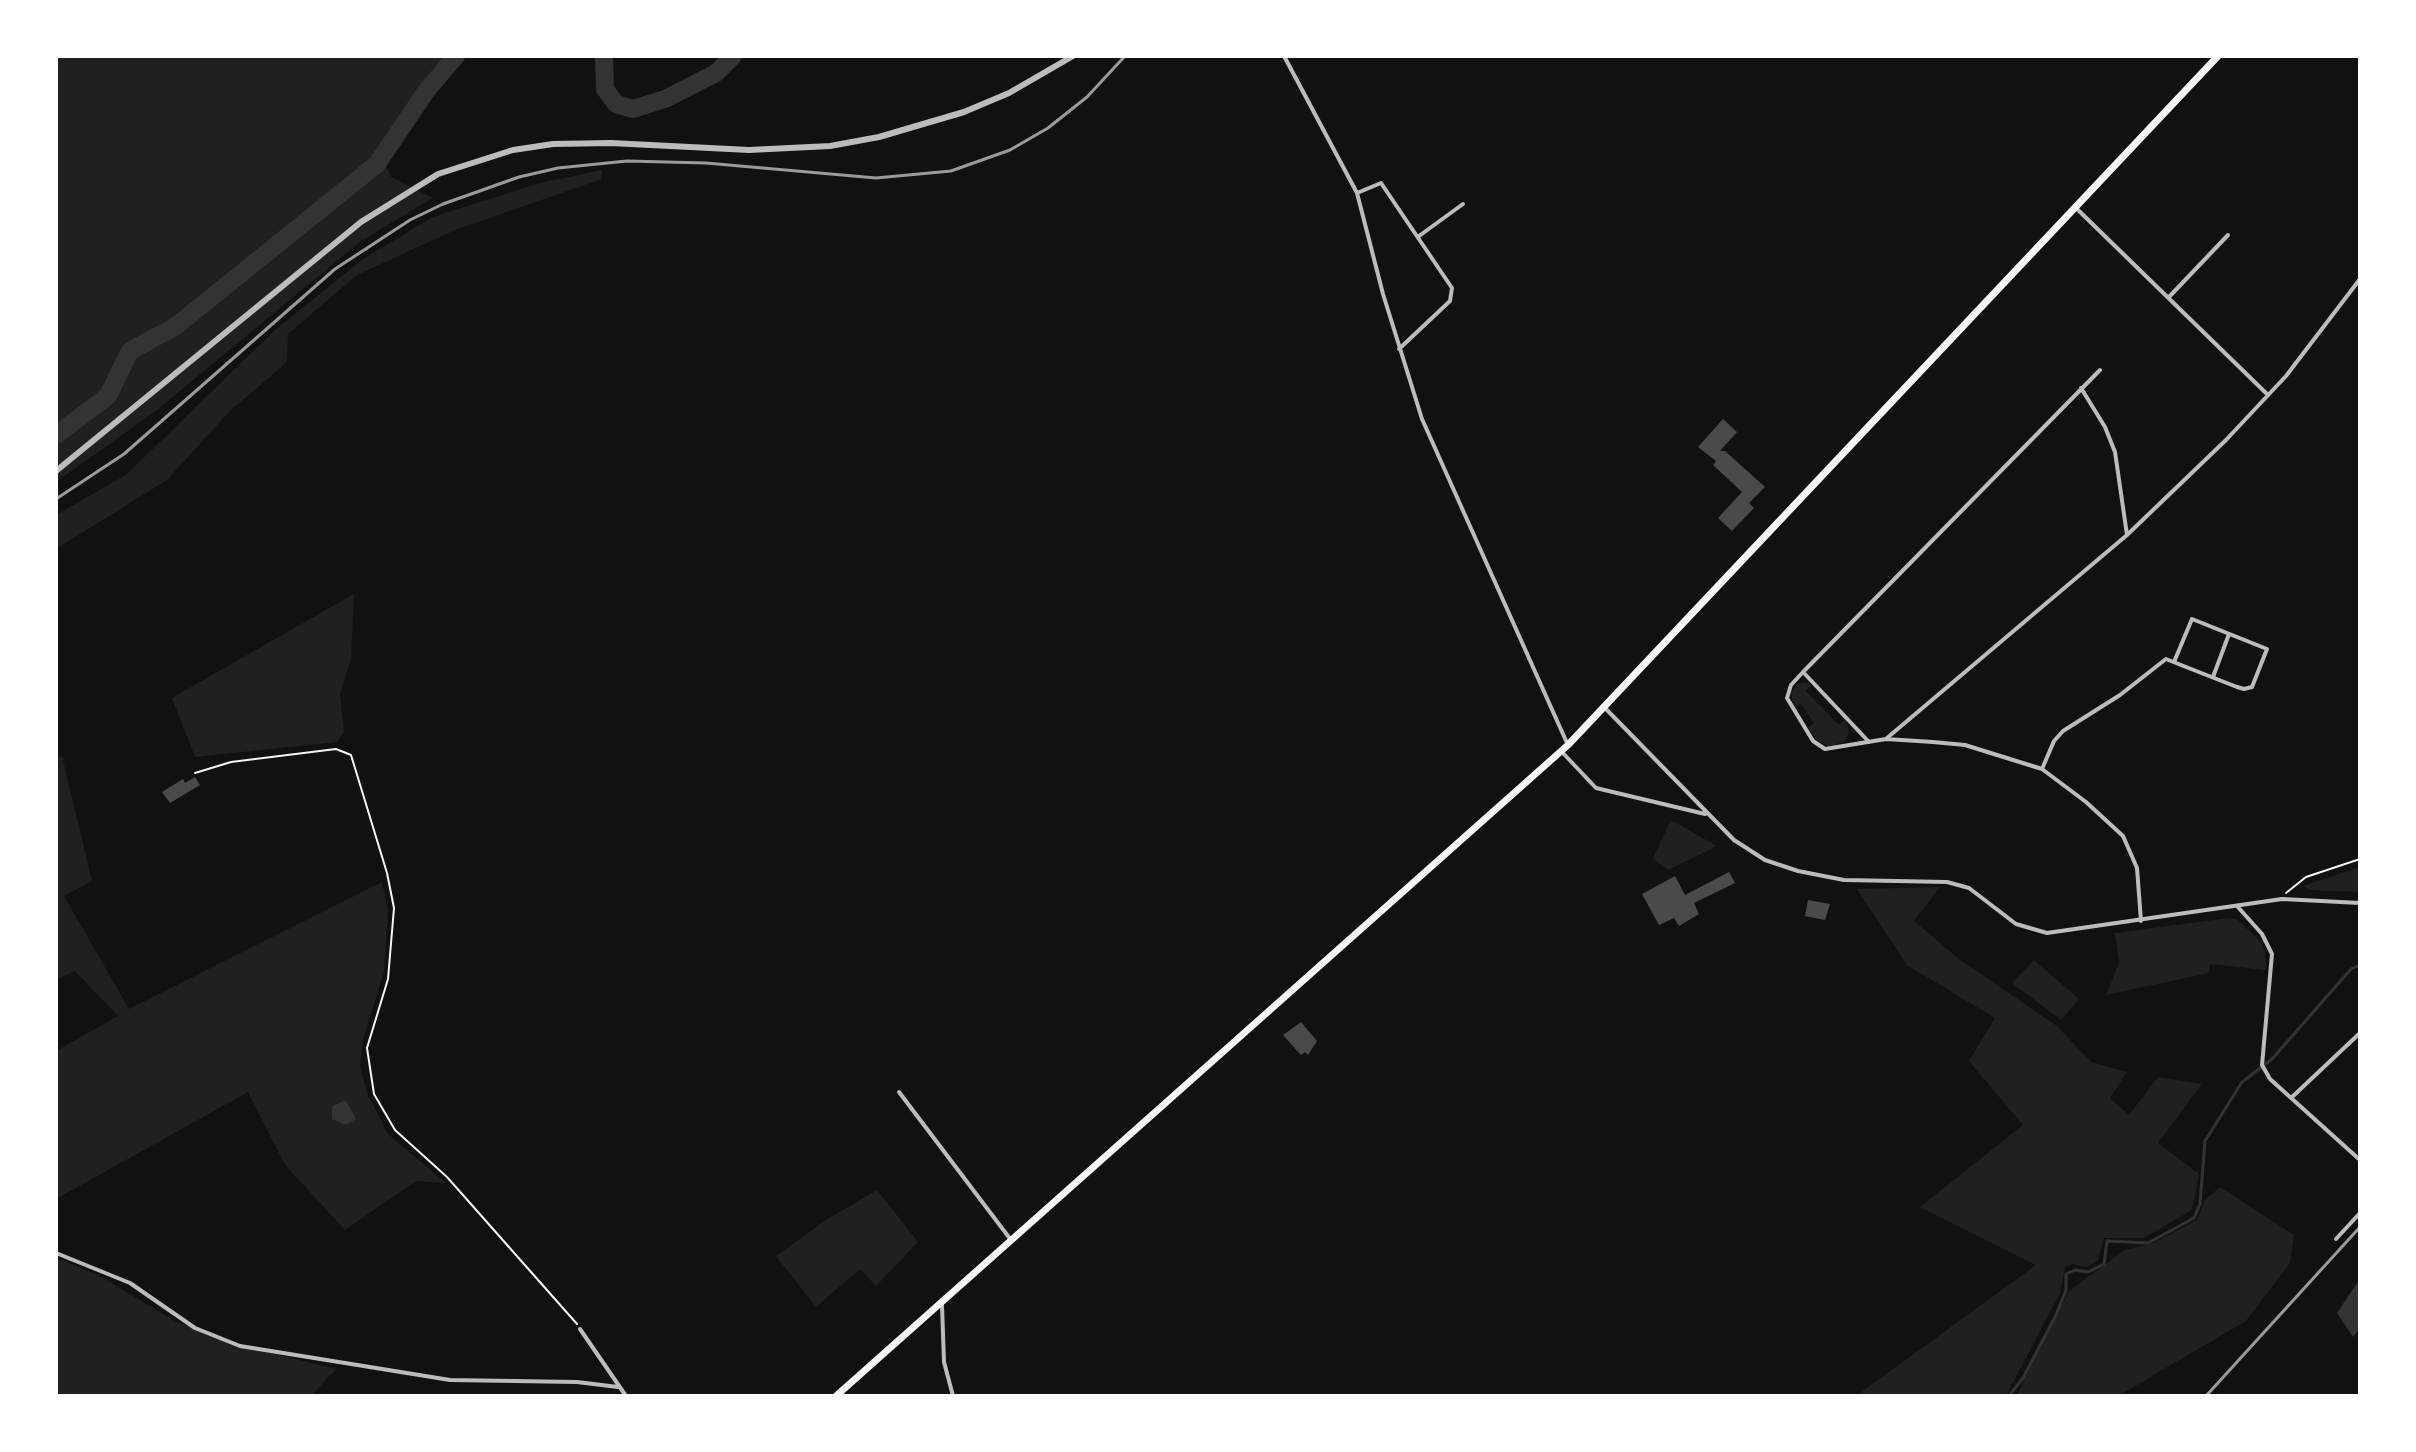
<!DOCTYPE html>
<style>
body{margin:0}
#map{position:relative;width:2416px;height:1452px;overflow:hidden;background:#111;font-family:"Alegreya Sans",sans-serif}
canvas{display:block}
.frame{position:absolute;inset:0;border:58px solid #fff;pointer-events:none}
</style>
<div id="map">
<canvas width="2416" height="1452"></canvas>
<div class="frame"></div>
</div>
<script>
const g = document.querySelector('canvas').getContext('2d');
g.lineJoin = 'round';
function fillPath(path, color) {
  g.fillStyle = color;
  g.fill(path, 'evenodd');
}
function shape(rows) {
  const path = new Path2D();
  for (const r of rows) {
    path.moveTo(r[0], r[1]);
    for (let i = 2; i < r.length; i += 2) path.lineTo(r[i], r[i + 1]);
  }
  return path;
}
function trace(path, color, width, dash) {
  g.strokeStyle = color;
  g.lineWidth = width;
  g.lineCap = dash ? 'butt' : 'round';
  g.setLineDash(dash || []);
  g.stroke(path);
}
fillPath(shape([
 [56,56,446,56,425,79,379,150,391,177,433,198,361,241,157,410,56,482],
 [602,170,602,179,455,230,357,275,288,334,287,362,229,412,167,480,56,549,56,515,126,475,275,330,363,259,433,217,540,183],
 [354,594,351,659,340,694,344,731,337,742,195,757,172,698],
 [1806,682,1811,685,1806,691,1839,725,1845,720,1847,724,1849,734,1844,742,1829,746,1817,741,1808,728,1814,723,1801,704,1795,708,1791,694,1797,684],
 [62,756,92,881,64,896,129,1009,382,882,388,910,384,972,363,1039,360,1067,368,1095,388,1134,446,1183,416,1181,345,1230,285,1165,248,1092,56,1199,56,1051,118,1016,75,971,56,980,56,758],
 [1671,820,1717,846,1668,870,1653,858],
 [2360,867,2360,892,2310,890,2303,886],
 [1940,887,1914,921,1960,960,2057,1026,2091,1062,2127,1072,2110,1098,2129,1115,2158,1077,2202,1084,2158,1143,2199,1174,2192,1210,2144,1238,2104,1238,2098,1260,2087,1267,2072,1264,2065,1267,2060,1293,2006,1396,1856,1396,2036,1265,1920,1207,2023,1125,1969,1061,1995,1018,1907,965,1857,889],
 [2229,918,2238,920,2259,940,2265,951,2266,970,2210,964,2209,973,2106,995,2119,963,2115,933],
 [2034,960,2079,999,2061,1020,2012,983],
 [2220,1187,2294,1235,2290,1263,2246,1321,2118,1396,2016,1396,2069,1291,2125,1250,2154,1243,2197,1220,2205,1200],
 [877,1190,918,1242,876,1286,860,1269,816,1307,776,1256,826,1220],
 [56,1258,98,1275,175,1321,231,1343,336,1369,311,1396,56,1396]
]), '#202020');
fillPath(shape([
 [346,1100,356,1119,346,1125,332,1119,332,1106],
 [2359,1280,2360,1328,2353,1337,2337,1313]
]), '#333');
trace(shape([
 [2009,1396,2023,1378,2056,1315,2066,1290,2066,1274,2075,1270,2088,1272,2104,1264,2107,1241,2148,1243,2194,1218,2200,1204,2205,1141,2242,1082,2272,1059,2351,969,2360,965]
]), '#333', 3);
trace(shape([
 [604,56,605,89,616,104,633,109,665,99,716,73,733,56],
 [56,435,108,396,130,351,176,326,377,164,427,90,456,56]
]), '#333', 18);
fillPath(shape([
 [1723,419,1737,432,1720,451,1725,451,1765,487,1749,503,1754,508,1732,531,1718,518,1742,492,1713,465,1716,461,1698,447],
 [195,777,200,785,170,803,162,792,183,779,185,783],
 [1729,872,1735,883,1694,903,1699,914,1679,926,1674,918,1659,925,1642,894,1675,876,1685,895],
 [1808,900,1830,904,1825,920,1805,916],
 [1301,1022,1317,1041,1308,1055,1305,1052,1301,1055,1283,1035]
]), '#4a4a4a');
trace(shape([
 [195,773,231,762,336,749,351,755,387,873,394,908,388,979,367,1048,374,1094,395,1130,447,1177,577,1324],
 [2286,893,2306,877,2360,859]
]), '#f5f5f5', 2);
trace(shape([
 [1284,56,1357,193,1383,294,1422,419,1567,743],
 [1357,193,1381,183,1452,288,1450,301,1399,349],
 [2076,208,2268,395],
 [1419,236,1463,204],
 [2169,297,2228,235],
 [2100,370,1803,672,1791,685,1787,698,1813,741,1825,749,1886,739,1933,742,1965,745,2042,769,2086,802,2123,836,2137,868,2141,921],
 [2081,388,2105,427,2115,452,2127,535],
 [1803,672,1869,742],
 [2213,677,2229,634],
 [1606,709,1734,840,1765,860,1798,871,1844,880,1947,882,1969,888,2016,924,2047,933,2282,899,2360,903],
 [1887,738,2127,535,2226,440,2286,376,2360,279],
 [1561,751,1596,788,1705,814],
 [2042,769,2054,741,2063,731,2120,695,2166,659,2186,667,2237,687,2244,689,2252,687,2267,649,2192,619,2174,662],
 [2237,906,2262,934,2272,954,2262,1065,2270,1079,2360,1160],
 [899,1092,1011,1240],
 [2291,1098,2360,1033],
 [2336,1239,2360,1213],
 [56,1253,130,1283,195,1328,240,1346,450,1380,577,1382,618,1387],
 [942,1305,944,1362,953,1396],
 [580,1329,626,1396]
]), '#bcbcbc', 4);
trace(shape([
 [56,471,361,222,438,174,513,150,553,144,611,143,749,150,830,146,879,137,964,112,1009,93,1073,56]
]), '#bcbcbc', 6);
trace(shape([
 [836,1396,1568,745,2218,56]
]), '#f5f5f5', 7);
trace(shape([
 [56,499,124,454,335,269,410,220,443,204,519,177,558,168,627,161,706,163,876,178,951,171,1010,150,1048,128,1087,97,1125,56],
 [2206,1396,2360,1227]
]), '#9a9a9a', 3);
</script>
